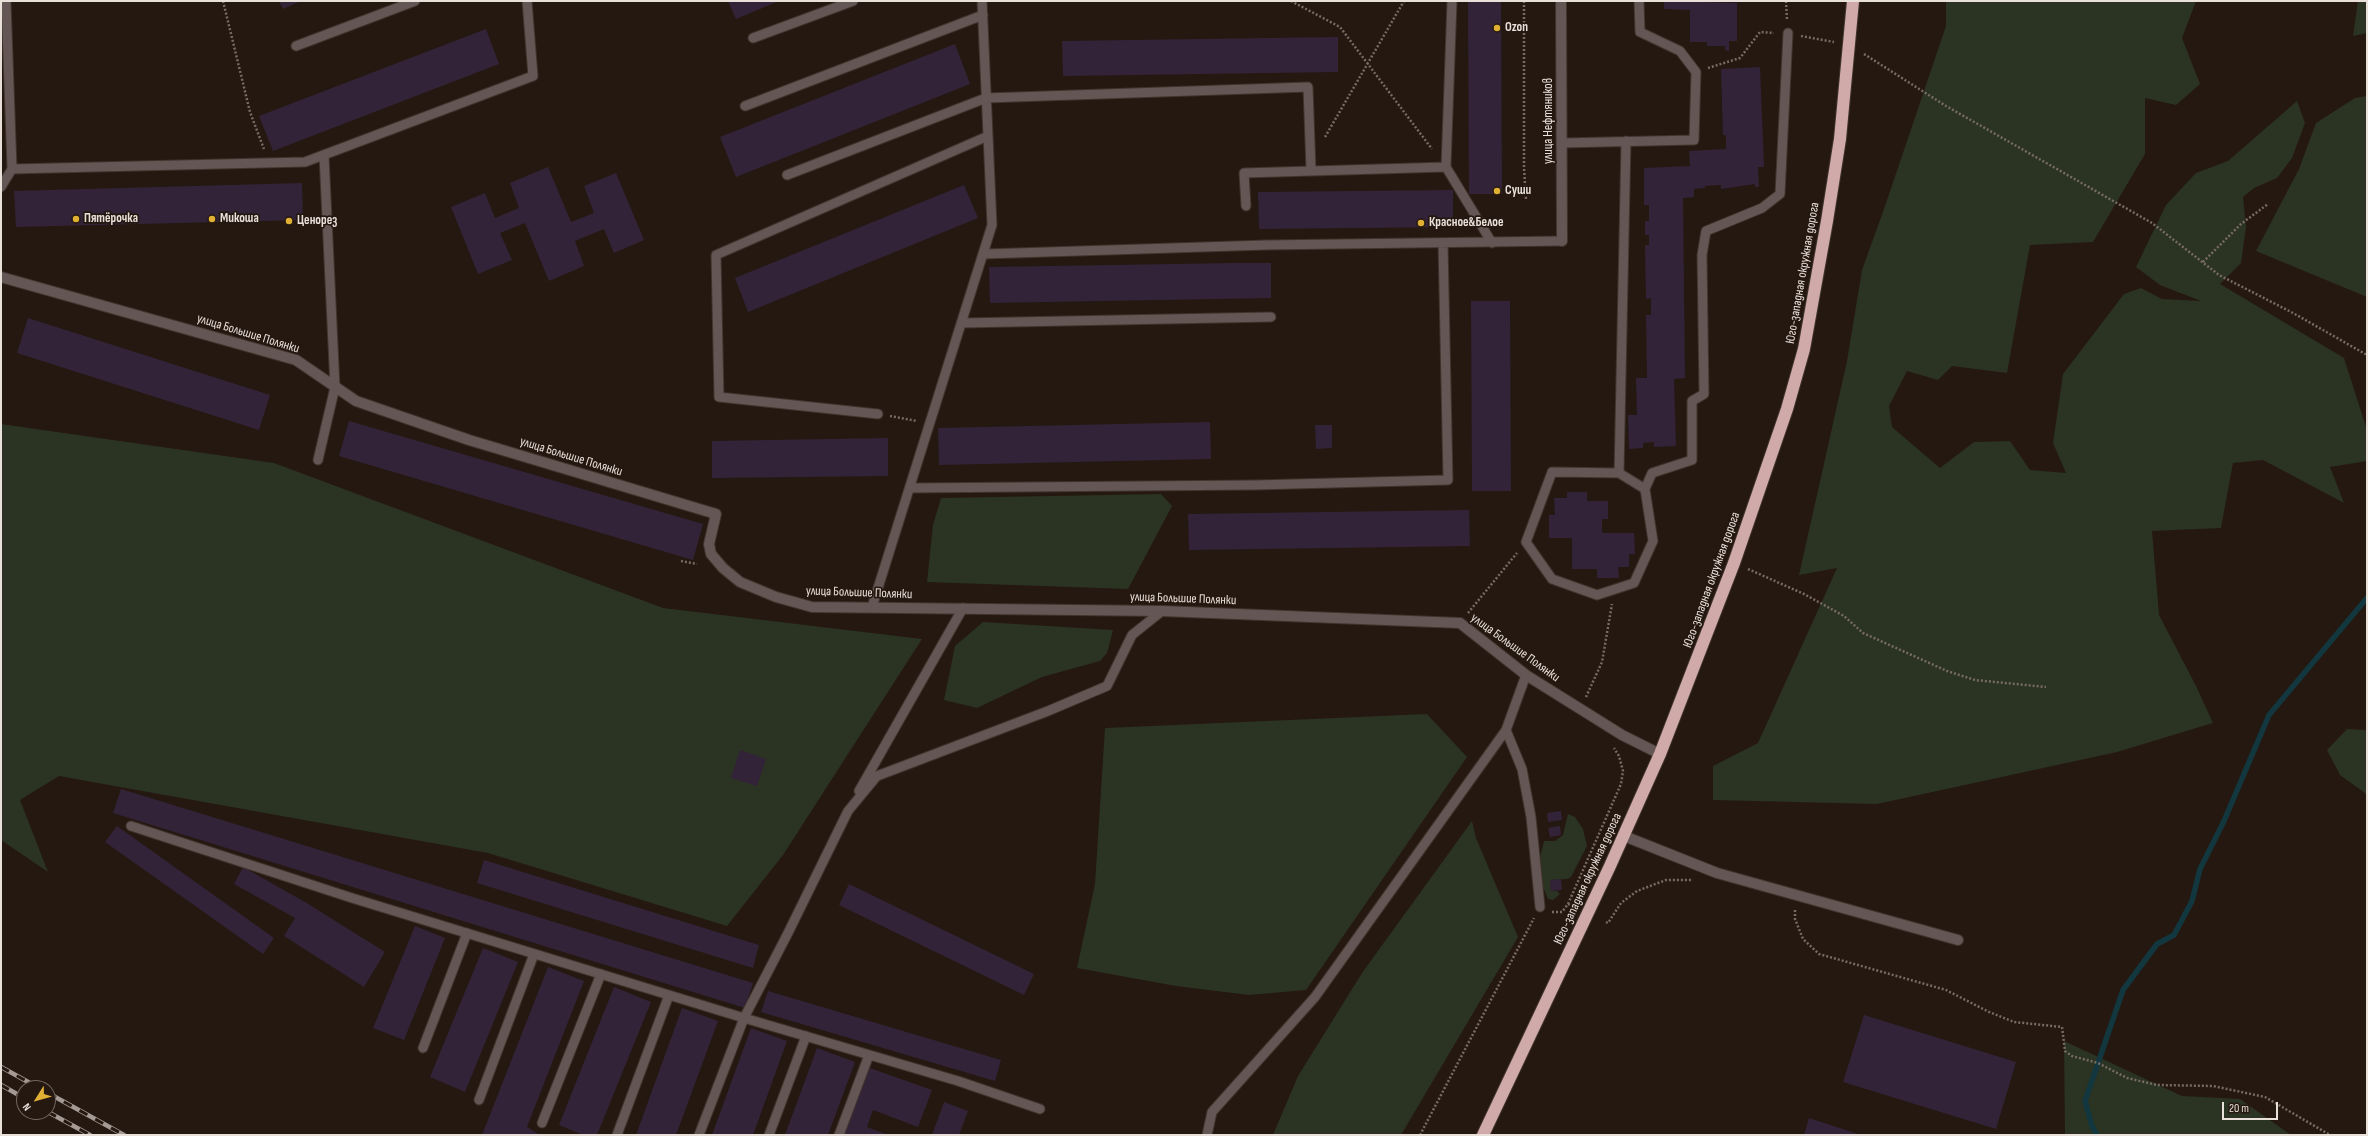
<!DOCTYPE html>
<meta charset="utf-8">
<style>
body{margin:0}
#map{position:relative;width:2368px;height:1136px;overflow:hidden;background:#251810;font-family:"Sofia Sans Condensed",sans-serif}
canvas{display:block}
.frame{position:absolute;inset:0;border:2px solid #e9e0da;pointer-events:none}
.north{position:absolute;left:16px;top:1080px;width:40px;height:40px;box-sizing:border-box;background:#251810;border:1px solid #736861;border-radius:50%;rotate:233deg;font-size:11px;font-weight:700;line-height:16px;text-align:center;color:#e9e0da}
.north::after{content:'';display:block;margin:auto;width:14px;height:18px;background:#e0b034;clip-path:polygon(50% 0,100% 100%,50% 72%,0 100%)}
.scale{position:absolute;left:2222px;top:1102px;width:56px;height:18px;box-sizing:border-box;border:2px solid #e9e0da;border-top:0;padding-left:5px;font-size:12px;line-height:14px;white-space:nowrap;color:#e9e0da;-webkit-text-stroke:3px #251810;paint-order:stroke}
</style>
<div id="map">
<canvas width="2368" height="1136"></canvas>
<div class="frame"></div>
<div class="north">N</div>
<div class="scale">20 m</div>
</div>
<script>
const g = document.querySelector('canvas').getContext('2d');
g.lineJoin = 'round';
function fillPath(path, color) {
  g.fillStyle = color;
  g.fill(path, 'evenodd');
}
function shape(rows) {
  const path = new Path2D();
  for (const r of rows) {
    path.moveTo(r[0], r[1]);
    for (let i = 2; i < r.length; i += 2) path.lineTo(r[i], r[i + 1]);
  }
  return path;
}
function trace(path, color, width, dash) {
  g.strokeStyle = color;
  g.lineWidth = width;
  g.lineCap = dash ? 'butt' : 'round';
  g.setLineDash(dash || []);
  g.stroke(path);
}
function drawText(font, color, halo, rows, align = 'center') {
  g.font = font + ' "Sofia Sans Condensed",sans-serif';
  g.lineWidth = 3.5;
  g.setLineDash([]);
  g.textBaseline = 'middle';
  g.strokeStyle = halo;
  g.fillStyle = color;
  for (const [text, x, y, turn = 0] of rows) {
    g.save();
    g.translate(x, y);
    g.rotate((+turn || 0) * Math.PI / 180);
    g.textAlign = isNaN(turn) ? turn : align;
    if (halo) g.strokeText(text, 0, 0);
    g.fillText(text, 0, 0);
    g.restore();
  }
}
fillPath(shape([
 [1946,1,2196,1,2182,38,2200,84,2176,105,2145,98,2145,154,2093,242,2030,245,2007,373,1952,366,1938,380,1907,371,1889,406,1892,427,1940,468,1974,442,2010,441,2030,470,2066,473,2053,443,2063,374,2124,294,2141,288,2162,299,2201,301,2160,285,2136,267,2166,205,2196,173,2228,161,2297,101,2305,123,2292,158,2277,178,2254,188,2243,197,2246,227,2241,263,2220,284,2344,358,2367,430,2367,461,2330,467,2344,503,2263,460,2233,463,2221,528,2152,531,2159,615,2196,686,2213,723,2117,752,1877,804,1713,800,1713,766,1758,743,1837,568,1799,575,1847,361,1862,270,1884,209,1946,26],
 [2358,1,2367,1,2367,33,2353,36],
 [2367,96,2367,297,2256,251,2299,169,2316,123,2355,98],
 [1,424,274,463,663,608,922,639,783,855,727,926,488,853,59,776,20,800,48,872,1,840],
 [1161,494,1172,506,1128,589,927,582,933,525,941,498],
 [983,622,1113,630,1107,653,1100,661,1042,677,977,708,944,700,955,646],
 [1427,714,1467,757,1306,990,1249,995,1176,986,1077,968,1095,884,1105,728],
 [2347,729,2367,730,2367,798,2365,793,2340,775,2327,750],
 [1568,814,1575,817,1583,829,1587,846,1571,877,1567,879,1550,880,1551,891,1557,891,1560,894,1553,900,1548,899,1541,882,1540,858,1544,841,1555,841,1563,835],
 [1472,821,1476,838,1518,937,1401,1135,1273,1135,1298,1076,1362,973],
 [2064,1041,2182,1096,2240,1099,2291,1135,2065,1135]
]), '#2b3323');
trace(shape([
 [2097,1135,2092,1126,2085,1101,2123,990,2157,944,2174,935,2192,901,2200,869,2224,821,2269,715,2367,598]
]), '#12373f', 5.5);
fillPath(shape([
 [279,1,301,1,283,9],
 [728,1,779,1,736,19],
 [1468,1,1501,1,1502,194,1469,194],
 [1664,1,1737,3,1737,41,1729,41,1729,51,1725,50,1725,46,1707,46,1707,42,1690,42,1690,10,1664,9],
 [486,29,499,64,273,151,259,116],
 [1338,37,1338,72,1063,76,1062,41],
 [955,44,970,84,736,177,720,137],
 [1760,67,1764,167,1758,167,1759,187,1755,187,1755,184,1721,189,1721,185,1705,186,1705,188,1694,189,1694,197,1683,198,1685,378,1674,379,1676,446,1654,447,1654,442,1643,443,1643,448,1629,449,1628,415,1637,415,1636,378,1647,378,1646,315,1651,315,1651,298,1646,299,1645,245,1649,245,1649,235,1645,235,1645,221,1649,221,1649,205,1644,205,1644,168,1690,166,1689,151,1726,149,1726,135,1723,135,1721,69],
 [548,167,571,222,594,213,584,186,616,173,644,240,614,253,604,229,575,241,584,266,549,281,525,223,500,233,512,260,478,274,451,207,485,193,495,218,519,208,510,183],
 [302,183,303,220,16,227,14,191],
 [964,185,978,218,748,312,735,278],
 [1453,190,1453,227,1259,229,1258,192],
 [1235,263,1271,263,1271,298,990,303,989,267],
 [1471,301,1510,301,1511,491,1472,491],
 [28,318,270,395,259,430,17,353],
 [349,421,703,524,693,560,339,456],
 [1210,422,1211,459,939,465,938,428],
 [1315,425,1332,425,1332,448,1316,449],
 [888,438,888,476,712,478,712,441],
 [1567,492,1587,492,1587,501,1608,501,1608,519,1602,519,1602,533,1634,533,1635,554,1629,554,1629,567,1618,567,1619,578,1597,578,1597,569,1572,569,1572,538,1549,538,1549,515,1555,515,1554,498,1567,498],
 [1469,510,1470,546,1189,550,1188,514],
 [740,750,766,759,757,786,731,778],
 [121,789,753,983,745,1008,113,813],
 [1561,811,1562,820,1548,822,1547,813],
 [117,826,274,938,263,954,105,842],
 [1560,826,1561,835,1550,837,1548,828],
 [484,860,759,945,753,968,477,883],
 [243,867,305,902,385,952,364,987,284,936,295,918,234,884],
 [1561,879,1562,890,1551,891,1550,880],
 [849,884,1034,974,1024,995,839,905],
 [415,926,445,938,404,1040,373,1028],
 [483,948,518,962,465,1092,430,1077],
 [548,967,584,981,527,1127,540,1135,482,1135],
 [614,987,651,1002,597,1135,583,1135,559,1125],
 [768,991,1001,1060,995,1081,761,1012],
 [682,1008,718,1021,676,1135,636,1135],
 [1864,1015,2016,1062,1996,1129,1843,1082],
 [751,1028,787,1041,753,1135,712,1135],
 [817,1048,855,1062,828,1135,785,1135],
 [867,1067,932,1090,918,1127,873,1110,867,1127,888,1135,843,1135],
 [944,1102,968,1111,959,1135,932,1135],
 [1809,1118,1861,1135,1804,1135]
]), '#332338');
const lane = shape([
 [6,1,12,169,305,162,533,76,527,1],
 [753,38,853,1],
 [296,46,415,1],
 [745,106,983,15],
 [1626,141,1619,473,1552,472,1526,542,1552,579,1597,595,1634,583,1653,541,1645,489,1652,473,1692,460,1692,401,1704,394,1702,255,1706,231,1762,208,1780,194,1788,33],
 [1562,143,1694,140,1696,72,1680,51,1640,32,1639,1],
 [1446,167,1452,1],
 [787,175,986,98,1308,87,1311,170],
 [1,187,12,169],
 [1246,206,1244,173,1446,167,1492,243],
 [984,254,1266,245,1562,241],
 [962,323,1271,317],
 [878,414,719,397,716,255,988,136],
 [318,460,335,387,324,155],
 [1619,473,1645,489],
 [910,488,1255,485,1448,480,1443,243],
 [872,607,992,225,982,1],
 [1506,730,1522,769,1531,817,1540,907],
 [859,791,963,608],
 [131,826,352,898,744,1018,958,1081,1040,1109],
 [423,1048,467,933],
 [479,1100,534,954],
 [542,1123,601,974],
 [617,1135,669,995],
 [699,1135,744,1018,788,933,848,811,877,776,1048,711,1107,686,1132,635,1162,611],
 [769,1135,806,1036],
 [839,1135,869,1055],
 [1207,1135,1212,1112,1315,997,1506,730,1526,675]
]);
const street = shape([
 [1561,1,1562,241],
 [1,277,296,360,356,401,469,440,716,514,709,544,711,554,723,568,740,582,776,597,812,607,1162,611,1460,623,1526,675,1622,735,1660,754],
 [1624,836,1717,873,1958,940]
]);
const highway = shape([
 [1483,1135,1610,866,1660,754,1734,563,1787,409,1804,349,1827,221,1840,139,1853,1]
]);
trace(lane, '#40342c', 11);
trace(street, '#40342c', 12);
trace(highway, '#40342c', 14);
trace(shape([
 [223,1,250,112,264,149],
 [1291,1,1340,27,1432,149],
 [1524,1,1524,168,1526,199],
 [1786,1,1787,20],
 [1801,36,1834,42],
 [1864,54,1946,106,2152,223,2219,275,2293,313,2367,355],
 [1708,68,1740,58,1760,32,1774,33],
 [1325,137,1404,1],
 [2203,262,2241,224,2268,204],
 [890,416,917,421],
 [681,561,697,564],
 [1748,569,1804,594,1844,616,1863,633,1947,671,1975,680,2046,687],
 [1468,613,1517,553],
 [1586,697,1602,662,1612,604],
 [1568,904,1621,784,1623,771,1619,756,1614,748],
 [1795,910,1795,919,1803,939,1819,954,1946,990,1989,1012,2014,1022,2062,1027,2065,1051,2072,1056,2098,1063,2127,1078,2157,1085,2213,1086,2265,1097,2330,1135],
 [1552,912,1562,912,1568,904,1571,905],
 [1606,922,1608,923,1621,903,1637,891,1666,880,1693,880],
 [1420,1135,1534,918]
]), '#776b64', 2.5, [2, 2]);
trace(lane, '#655656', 9);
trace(street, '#655656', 10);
trace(highway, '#cfaaa9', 12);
const rail = shape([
 [1,1067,39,1088],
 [1,1085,24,1098],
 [48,1093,124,1135],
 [48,1112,90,1135]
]);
trace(rail, '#a59a94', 4.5);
trace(rail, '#251810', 3, [9]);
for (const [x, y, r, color] of [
 [1497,28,4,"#e0b034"],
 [1497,191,4,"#e0b034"],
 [76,219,4,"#e0b034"],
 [212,219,4,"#e0b034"],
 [289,221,4,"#e0b034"],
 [1421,223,4,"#e0b034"]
]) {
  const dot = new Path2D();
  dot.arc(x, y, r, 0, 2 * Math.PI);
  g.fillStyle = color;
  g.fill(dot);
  trace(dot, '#251810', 1.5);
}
drawText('bold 13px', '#e9e0da', '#251810', [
 ["Ozon",1505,28],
 ["Суши",1505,191],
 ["Пятёрочка",84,219],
 ["Микоша",220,219],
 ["Ценорез",297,221],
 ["Красное&Белое",1429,223]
], 'left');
drawText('13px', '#e9e0da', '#251810', [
 ["улица Нефтяников",1549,121,-90],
 ["Юго-западная окружная дорога",1803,273,-80],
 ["улица Большие Полянки",248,334,17],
 ["улица Большие Полянки",571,457,17],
 ["Юго-западная окружная дорога",1712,580,-70],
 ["улица Большие Полянки",859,593,2],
 ["улица Большие Полянки",1183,599,2],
 ["улица Большие Полянки",1515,648,36],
 ["Юго-западная окружная дорога",1588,879,-65]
]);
</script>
